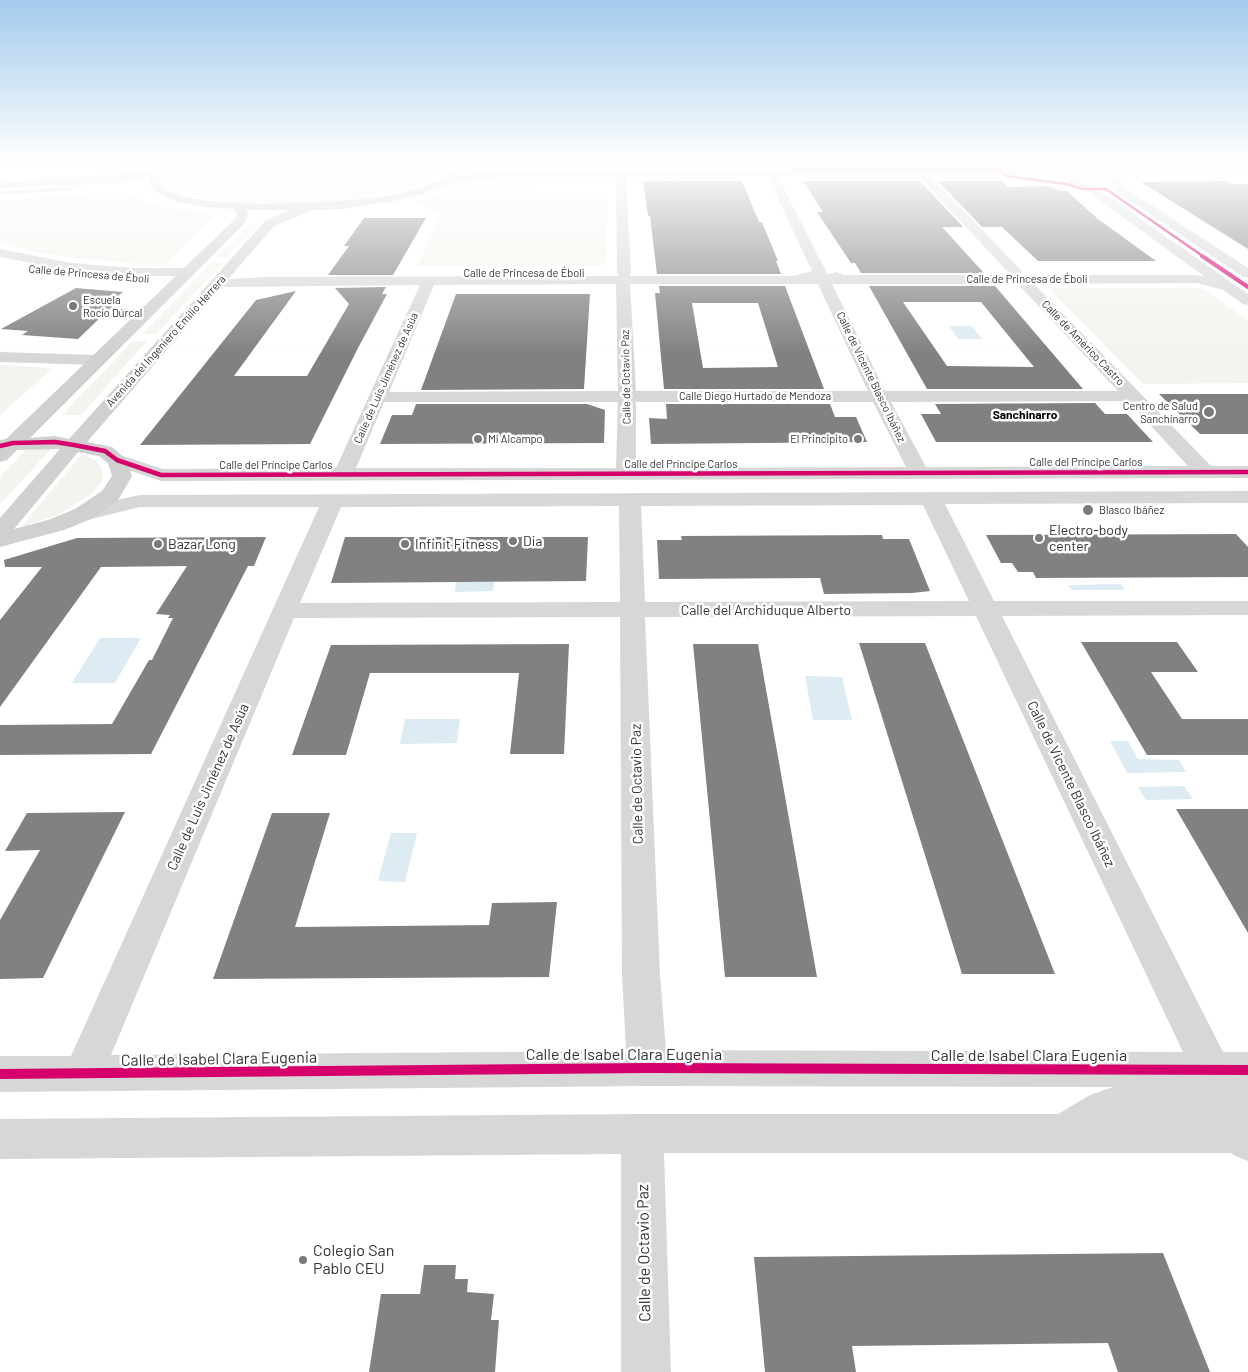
<!DOCTYPE html>
<meta charset="utf-8">
<style>
body{margin:0}
canvas{display:block;background:#fff}
</style>
<canvas width="1248" height="1372"></canvas>
<script>
const g = document.querySelector('canvas').getContext('2d');
g.lineJoin = 'round';
function fillPath(path, color) {
  g.fillStyle = color;
  g.fill(path, 'evenodd');
}
function shape(rows) {
  const path = new Path2D();
  for (const r of rows) {
    path.moveTo(r[0], r[1]);
    for (let i = 2; i < r.length; i += 2) path.lineTo(r[i], r[i + 1]);
  }
  return path;
}
function trace(path, color, width, dash) {
  g.strokeStyle = color;
  g.lineWidth = width;
  g.lineCap = dash ? 'butt' : 'round';
  g.setLineDash(dash || []);
  g.stroke(path);
}
function drawText(font, color, halo, rows, align = 'center') {
  g.font = font + ' Barlow,sans-serif';
  g.lineWidth = 5;
  g.setLineDash([]);
  g.textBaseline = 'middle';
  g.strokeStyle = halo;
  g.fillStyle = color;
  for (const [text, x, y, turn = 0] of rows) {
    g.save();
    g.translate(x, y);
    g.rotate((+turn || 0) * Math.PI / 180);
    g.textAlign = isNaN(turn) ? turn : align;
    if (halo) g.strokeText(text, 0, 0);
    g.fillText(text, 0, 0);
    g.restore();
  }
}
fillPath(shape([
 [196,162,444,162,445,170,432,180,404,190,364,198,316,203,267,204,223,201,191,194,174,185,173,175,187,165],
 [1044,175,1125,175,1112,179,1088,180],
 [490,179,533,179,530,193,608,193,606,263,597,266,417,266,441,214,416,201,455,190,474,181],
 [121,192,131,194,146,202,161,206,210,214,214,217,169,261,165,264,155,265,72,258,31,251,0,242,0,200],
 [248,225,259,225,227,257,216,257],
 [212,262,224,262,156,334,143,334],
 [1057,288,1197,288,1204,289,1248,321,1248,383,1143,384,1051,291,1051,289],
 [133,341,147,341,81,415,62,415],
 [0,365,53,368,0,415],
 [28,448,52,448,0,504,0,477],
 [82,454,95,460,103,470,102,481,91,494,58,515,21,527]
]), '#f1f5ed');
fillPath(shape([
 [949,326,972,326,982,339,958,339],
 [456,582,494,582,493,591,455,592],
 [1121,584,1125,590,1072,590,1068,585],
 [100,638,141,638,115,683,72,683],
 [805,676,842,677,852,720,813,720],
 [405,719,460,719,457,743,400,744],
 [1110,741,1128,741,1138,759,1179,760,1186,772,1127,773],
 [1184,786,1193,799,1146,800,1138,787],
 [391,833,417,833,405,882,378,881]
]), '#ddebf3');
fillPath(shape([
 [643,181,742,181,759,222,762,222,778,261,776,261,781,274,657,274,650,216,648,216],
 [803,181,920,181,963,227,942,227,984,273,861,273,855,263,851,263,817,212,823,212],
 [938,181,1001,181,1008,187,1049,186,1060,191,1067,191,1098,219,1156,261,1038,261,1002,227,982,227],
 [1225,181,1232,184,1248,184,1248,249,1141,182],
 [364,218,426,218,393,275,328,275,349,246,344,246],
 [659,286,785,286,824,389,664,389,655,293,660,293],
 [692,303,758,303,778,367,703,368],
 [869,286,995,286,1083,389,927,389],
 [903,302,981,302,1034,367,947,366],
 [386,287,382,294,387,294,358,348,310,444,140,445,256,300,296,291,234,376,307,376,349,304,335,288],
 [76,288,123,292,117,297,122,297,78,339,22,335,28,331,1,329],
 [456,294,590,294,584,389,421,390],
 [1159,394,1248,394,1248,434,1200,434],
 [1095,403,1105,414,1127,414,1153,442,936,442,921,414,941,414,935,404],
 [416,404,587,404,605,410,604,443,380,444,392,415,412,415],
 [666,404,830,404,835,417,856,417,867,442,651,444,649,418,667,419],
 [1236,534,1248,547,1248,577,1036,578,1033,572,1018,572,1012,563,1001,563,986,535],
 [882,535,883,539,909,539,930,591,912,593,824,594,820,578,659,579,657,540,682,540,681,536],
 [266,537,254,566,248,566,151,754,0,755,0,725,112,724,149,660,152,660,173,618,168,618,170,615,156,614,187,566,101,567,0,707,0,620,42,567,5,567,4,560,77,538],
 [345,537,588,537,586,581,331,583],
 [1081,642,1177,642,1198,672,1151,672,1182,719,1248,719,1248,755,1147,755],
 [859,643,925,643,1055,974,962,974],
 [569,644,564,754,510,754,519,673,370,673,346,755,292,755,331,645],
 [693,644,758,644,817,977,725,977],
 [1176,809,1248,809,1248,933],
 [125,812,43,978,0,979,0,920,40,850,5,851,27,813],
 [272,813,330,813,295,927,489,925,492,903,557,902,549,977,213,979],
 [1163,1253,1210,1372,1118,1372,1108,1343,852,1346,856,1372,765,1372,754,1257],
 [424,1265,456,1265,455,1279,468,1279,467,1292,494,1294,491,1320,499,1320,495,1372,369,1372,381,1294,420,1294]
]), '#818181');
fillPath(shape([
 [464,162,500,165,1125,163,1128,165,1125,167,500,169,462,165,464,162],
 [158,172,161,174,160,175,127,182,58,186,55,184,58,182,127,178,158,172],
 [72,187,72,189,70,190,0,195,0,191,72,187]
]), '#d7d7d7');
fillPath(shape([
 [1226,162,1237,162,1240,165,1235,168,1226,162],
 [621,170,626,173,631,273,629,276,793,276,812,271,766,173,771,170,776,173,827,273,826,275,837,272,844,275,1011,275,917,175,916,173,921,170,925,171,1020,269,1022,272,1019,275,1197,275,1205,277,1090,193,1067,181,1072,178,1098,189,1248,294,1248,305,1243,304,1223,290,1197,283,1034,284,1211,466,1248,466,1248,478,161,481,110,464,107,460,110,456,117,454,163,469,336,468,420,285,219,287,214,286,212,283,214,280,266,277,619,276,617,273,616,173,621,170],
 [616,284,618,391,389,392,434,285,616,284],
 [630,284,818,284,868,391,636,391,630,284],
 [832,284,1018,284,1118,391,885,391,832,284],
 [1128,401,1188,466,926,467,891,402,1128,401],
 [384,402,618,402,616,468,356,468,384,402],
 [636,402,873,402,906,467,636,468,636,402],
 [1116,178,1120,179,1122,186,1248,268,1248,278,1243,277,1113,189,1111,181,1116,178],
 [0,249,71,263,133,268,188,268,195,272,188,276,133,276,71,271,0,257,0,249],
 [0,352,97,355,103,356,105,360,103,364,97,365,0,362,0,352],
 [1248,491,1248,503,945,504,994,601,1248,601,1248,615,1002,616,1223,1052,1248,1052,1248,1161,1233,1155,1232,1153,664,1153,671,1372,621,1372,621,1154,0,1159,0,1119,642,1114,1058,1114,1090,1095,1113,1087,647,1086,0,1092,0,1056,71,1056,319,507,140,507,83,521,75,519,72,514,75,509,140,495,1248,491],
 [923,505,969,601,645,602,641,506,923,505],
 [619,506,620,602,300,603,341,507,619,506],
 [976,616,1183,1052,666,1050,660,975,645,617,976,616],
 [620,617,622,975,626,1051,111,1055,294,618,620,617]
]), '#d7d7d7');
fillPath(shape([
 [171,162,184,162,167,172,160,179,162,186,169,191,182,196,206,201,263,204,342,201,394,195,443,180,457,169,460,164,464,163,469,166,464,175,506,171,1248,168,1248,174,506,177,454,182,419,195,394,201,342,209,313,210,274,226,87,442,112,447,127,460,132,476,118,500,91,519,64,530,0,547,0,518,60,449,17,450,7,460,0,462,0,440,6,439,234,220,237,215,234,209,206,207,179,202,161,195,151,188,150,179,153,175,121,180,0,189,0,183,121,174,160,167,171,162],
 [246,210,291,210,266,220,69,439,55,436,30,438,243,225,249,215,246,210],
 [78,452,99,456,108,463,112,476,102,491,75,509,48,520,14,529,78,452]
]), '#d0d0d0');
trace(shape([
 [790,162,793,169,998,169],
 [990,162,1006,176,1066,184,1083,189,1106,189,1204,257]
]), '#d6006c', 2.5);
trace(shape([
 [1202,256,1248,287]
]), '#d6006c', 4);
trace(shape([
 [0,446,13,443,55,442,74,445,105,451,117,460,161,475,1248,472]
]), '#d6006c', 4.5);
trace(shape([
 [0,1074,647,1068,1248,1070]
]), '#d6006c', 10);
const sky = g.createLinearGradient(0, 0, 0, 354);
sky.addColorStop(0, '#a3caec');
sky.addColorStop(0.46, '#fff');
sky.addColorStop(1, '#ffffff00');
g.fillStyle = sky;
g.fillRect(0, 0, 1248, 354);
for (const [x, y, r, color] of [
 [73,306,5,"#7a7a7a"],
 [1209,412,6,"#7a7a7a"],
 [478,439,5,"#7a7a7a"],
 [858,439,5,"#7a7a7a"],
 [1088,510,6,"#7a7a7a"],
 [1039,538,5,"#7a7a7a"],
 [513,541,5,"#7a7a7a"],
 [158,544,5,"#7a7a7a"],
 [405,544,5,"#7a7a7a"],
 [303,1260,5,"#7a7a7a"]
]) {
  const dot = new Path2D();
  dot.arc(x, y, r, 0, 2 * Math.PI);
  g.fillStyle = color;
  g.fill(dot);
  trace(dot, '#fff', 2);
}
drawText('11px', '#333', '#fff', [
 ["Calle de Princesa de Éboli",524,273],
 ["Calle de Princesa de Éboli",89,274,5],
 ["Calle de Princesa de Éboli",1027,279],
 ["Avenida del Ingeniero Emilio Herrera",166,341,-48],
 ["Calle de Américo Castro",1083,343,46],
 ["Calle de Octavio Paz",626,377,-91],
 ["Calle de Vicente Blasco Ibáñez",871,377,64],
 ["Calle de Luis Jiménez de Asúa",386,378,-66],
 ["Calle Diego Hurtado de Mendoza",755,396],
 ["Calle del Príncipe Carlos",1086,462],
 ["Calle del Príncipe Carlos",681,464],
 ["Calle del Príncipe Carlos",276,465]
]);
drawText('11px', '#333', '#fff', [
 ["Escuela",83,300],
 ["Rocío Dúrcal",83,313],
 ["Centro de Salud",1198,406,"right"],
 ["Sanchinarro",1198,419,"right"],
 ["Mi Alcampo",488,439],
 ["El Principito",848,439,"right"],
 ["Blasco Ibáñez",1099,510]
], 'left');
drawText('bold 12px', '#000', '#fff', [
 ["Sanchinarro",1025,415]
]);
drawText('14px', '#333', '#fff', [
 ["Electro-body",1049,530],
 ["center",1049,546],
 ["Dia",523,541],
 ["Bazar Long",168,544],
 ["Infinit Fitness",415,544]
], 'left');
drawText('14px', '#333', '#fff', [
 ["Calle del Archiduque Alberto",766,610],
 ["Calle de Octavio Paz",637,784,-91],
 ["Calle de Vicente Blasco Ibáñez",1071,784,64],
 ["Calle de Luis Jiménez de Asúa",208,787,-66]
]);
drawText('16px', '#333', '#fff', [
 ["Calle de Isabel Clara Eugenia",624,1055],
 ["Calle de Isabel Clara Eugenia",1029,1056],
 ["Calle de Isabel Clara Eugenia",219,1059,-1],
 ["Calle de Octavio Paz",644,1253,-91]
]);
drawText('16px', '#333', '#fff', [
 ["Colegio San",313,1251],
 ["Pablo CEU",313,1269]
], 'left');
</script>
